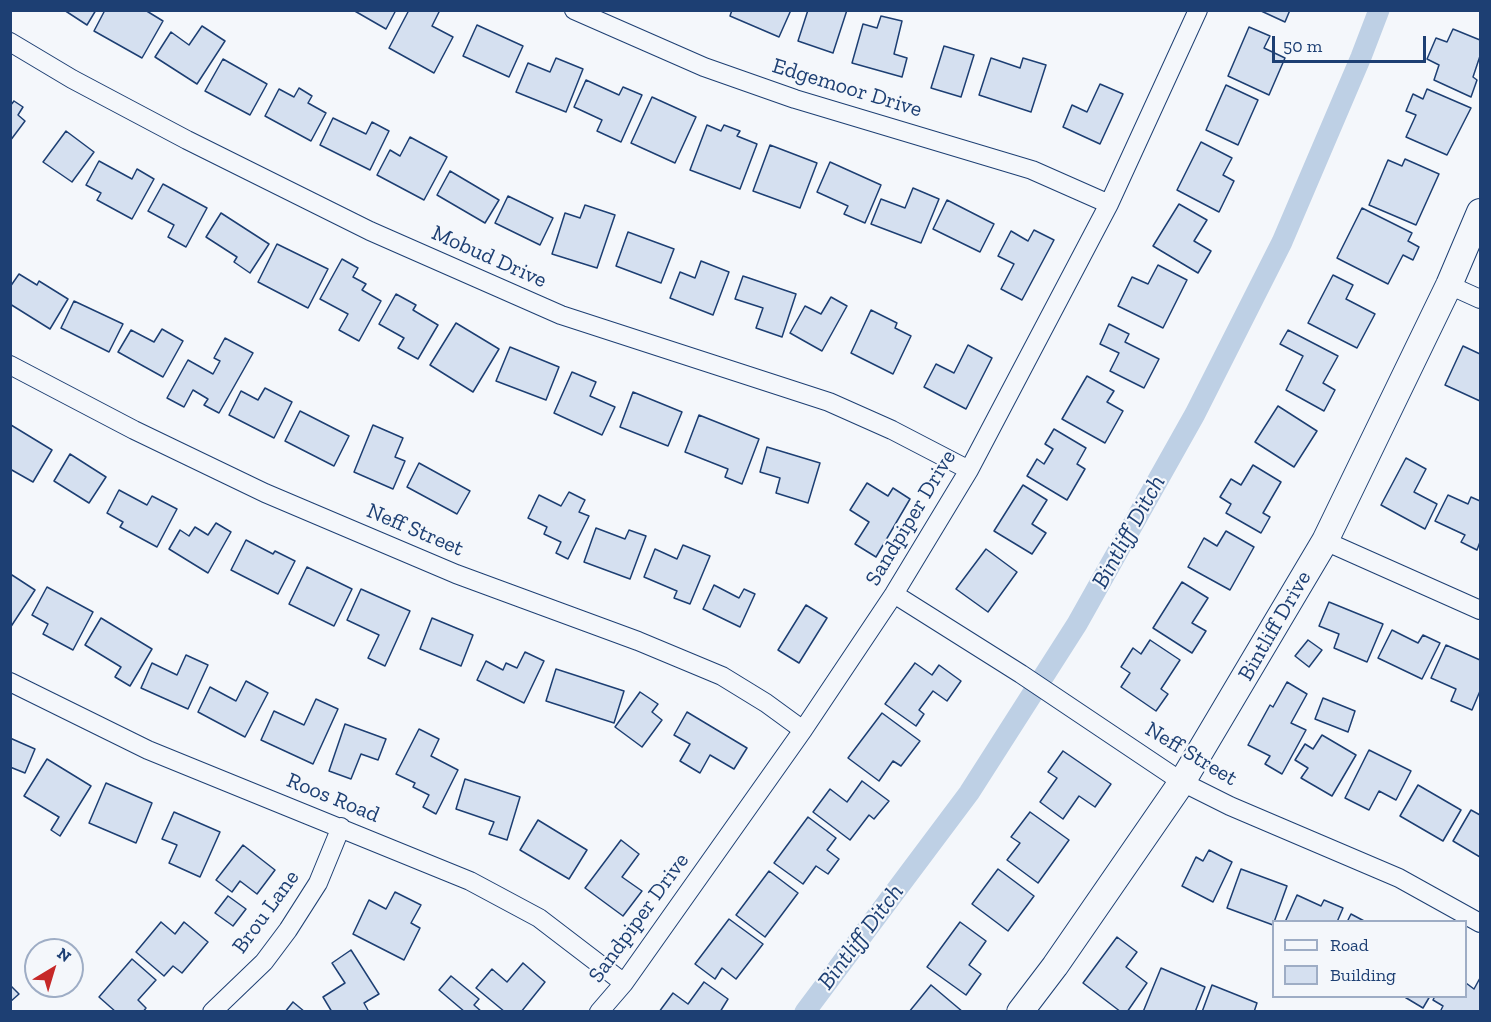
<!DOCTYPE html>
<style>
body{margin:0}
#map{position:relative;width:1491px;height:1022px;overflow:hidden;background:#f4f7fb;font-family:"Zilla Slab",serif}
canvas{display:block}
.frame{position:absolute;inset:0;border:12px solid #1d3f73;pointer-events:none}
.legend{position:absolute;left:1272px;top:920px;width:195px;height:78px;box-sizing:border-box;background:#f4f7fb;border:2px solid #9eadc5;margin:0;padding:8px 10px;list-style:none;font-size:18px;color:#1d3f73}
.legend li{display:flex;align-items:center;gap:12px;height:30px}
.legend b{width:30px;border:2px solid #9eadc5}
.north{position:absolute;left:24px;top:938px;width:60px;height:60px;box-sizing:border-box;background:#f4f7fb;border:2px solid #9eadc5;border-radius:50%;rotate:38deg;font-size:16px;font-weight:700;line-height:24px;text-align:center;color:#1d3f73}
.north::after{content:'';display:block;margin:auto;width:21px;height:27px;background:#c62828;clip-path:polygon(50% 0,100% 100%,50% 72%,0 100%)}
.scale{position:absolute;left:1272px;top:36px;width:154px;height:27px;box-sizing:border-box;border:3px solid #1d3f73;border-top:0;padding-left:8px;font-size:18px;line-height:21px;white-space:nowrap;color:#1d3f73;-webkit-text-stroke:4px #f4f7fb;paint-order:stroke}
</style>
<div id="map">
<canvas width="1491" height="1022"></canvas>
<div class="frame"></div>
<ul class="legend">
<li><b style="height:8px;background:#f4f7fb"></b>Road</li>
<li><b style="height:16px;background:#d5e0f0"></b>Building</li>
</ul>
<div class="north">N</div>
<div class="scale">50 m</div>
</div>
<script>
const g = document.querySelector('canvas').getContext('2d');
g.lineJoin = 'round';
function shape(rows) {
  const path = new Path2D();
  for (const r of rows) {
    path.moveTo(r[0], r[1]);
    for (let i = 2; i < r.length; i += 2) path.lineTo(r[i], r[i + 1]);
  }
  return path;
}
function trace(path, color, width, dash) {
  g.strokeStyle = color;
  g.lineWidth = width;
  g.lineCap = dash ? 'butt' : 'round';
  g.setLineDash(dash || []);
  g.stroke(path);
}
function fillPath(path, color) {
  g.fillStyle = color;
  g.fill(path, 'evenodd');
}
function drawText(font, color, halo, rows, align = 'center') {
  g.font = font + ' "Zilla Slab",serif';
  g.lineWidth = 4.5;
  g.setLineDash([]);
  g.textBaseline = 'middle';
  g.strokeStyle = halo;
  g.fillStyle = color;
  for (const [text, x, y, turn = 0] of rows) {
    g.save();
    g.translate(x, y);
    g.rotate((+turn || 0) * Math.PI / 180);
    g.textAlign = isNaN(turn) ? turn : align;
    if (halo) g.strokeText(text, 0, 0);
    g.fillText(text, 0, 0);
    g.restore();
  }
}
trace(shape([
 [805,1012,969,793,1077,624,1195,414,1282,242,1361,57,1379,10]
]), '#bed0e5', 21);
const building = shape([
 [64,10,96,10,87,25,64,10],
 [105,10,145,10,163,21,142,58,94,31,105,10],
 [353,10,396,10,386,29,353,10],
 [409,10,440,10,432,26,453,37,434,73,389,48,409,10],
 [732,10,791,10,779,37,730,16,732,10],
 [808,10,847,10,833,53,798,41,808,10],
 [1259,10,1290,10,1285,22,1259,10],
 [881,16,902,21,894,54,907,58,902,77,852,63,863,24,877,28,881,16],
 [477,25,523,46,509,77,463,56,477,25],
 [202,26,225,41,197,84,155,57,171,32,189,45,202,26],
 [1249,27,1270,36,1264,48,1285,58,1269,95,1228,76,1249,27],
 [1453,29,1480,40,1480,56,1473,77,1477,80,1471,97,1434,80,1439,65,1427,59,1436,38,1447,42,1453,29],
 [944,46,974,55,961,97,931,88,944,46],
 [556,58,583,69,566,112,516,92,528,63,550,72,556,58],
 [991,58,1020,68,1023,58,1046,65,1031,112,979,95,991,58],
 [223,59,267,84,250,115,205,91,223,59],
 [586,80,619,95,623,87,642,95,621,142,597,131,602,120,574,107,586,80],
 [1100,84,1123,94,1100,144,1063,127,1072,105,1087,112,1100,84],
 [1226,85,1258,100,1238,145,1206,130,1226,85],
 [299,88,312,96,308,103,326,113,311,141,265,116,279,89,294,97,299,88],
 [1427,89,1471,108,1447,155,1406,137,1416,115,1406,111,1413,94,1423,99,1427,89],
 [652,97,696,117,675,163,631,143,652,97],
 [14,101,23,107,18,115,25,121,10,141,10,106,14,101],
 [333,118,366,134,372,122,389,131,370,170,320,145,333,118],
 [707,125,721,131,724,125,740,131,737,136,757,144,740,189,690,170,707,125],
 [66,131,94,152,72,182,43,162,66,131],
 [410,137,447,157,424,200,377,175,390,150,400,156,410,137],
 [1201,142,1232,158,1223,175,1234,181,1219,212,1177,190,1201,142],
 [770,145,817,163,800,208,753,191,770,145],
 [1405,159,1439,174,1416,225,1369,205,1388,160,1402,166,1405,159],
 [99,161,132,179,137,169,154,179,132,219,97,200,101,193,86,185,99,161],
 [830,162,881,185,865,223,844,214,848,206,817,192,830,162],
 [450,171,499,200,485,223,437,195,450,171],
 [163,184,207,208,186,247,168,237,174,225,148,211,163,184],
 [913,188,939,199,921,243,871,224,881,199,905,208,913,188],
 [508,196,553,218,540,245,495,223,508,196],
 [947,200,994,224,980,252,933,229,947,200],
 [1179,204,1207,220,1194,241,1211,251,1198,273,1153,246,1179,204],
 [585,205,615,215,597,268,552,254,565,213,580,218,585,205],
 [1362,208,1412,233,1408,241,1419,247,1413,260,1403,255,1388,284,1337,258,1362,208],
 [221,213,269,244,250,273,234,262,237,257,206,237,221,213],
 [1034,230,1054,240,1022,300,1001,289,1014,264,998,256,1011,231,1028,241,1034,230],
 [628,232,674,249,661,283,616,266,628,232],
 [277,244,328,269,308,308,258,282,277,244],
 [342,259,358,268,353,277,366,284,362,290,381,301,359,341,339,330,348,314,320,299,342,259],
 [701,261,729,272,713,315,670,298,680,272,695,278,701,261],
 [1158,265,1187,280,1163,328,1118,306,1132,277,1148,284,1158,265],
 [19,274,37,285,39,281,68,299,50,329,10,304,10,287,19,274],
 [1333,275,1353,285,1346,299,1375,314,1357,348,1308,323,1333,275],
 [743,276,796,294,782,337,756,328,763,308,735,299,743,276],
 [396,294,416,305,413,310,438,325,418,359,398,348,404,338,379,324,396,294],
 [831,297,847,306,822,351,790,333,805,306,821,314,831,297],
 [74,301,123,324,109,352,61,328,74,301],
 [871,310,897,323,895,328,911,336,893,374,851,353,871,310],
 [456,323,499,349,473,392,430,365,456,323],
 [1109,324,1129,334,1125,342,1159,359,1144,388,1110,371,1119,353,1100,344,1109,324],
 [162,329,183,341,163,377,118,352,131,330,154,342,162,329],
 [1288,330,1338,356,1323,383,1335,390,1324,411,1286,390,1303,356,1280,344,1288,330],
 [225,338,253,353,219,413,204,405,208,399,193,390,184,407,167,398,188,360,213,374,220,361,214,358,225,338],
 [968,345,992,358,966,409,924,387,936,364,954,373,968,345],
 [1463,346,1480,354,1480,401,1445,385,1463,346],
 [510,347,559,367,546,400,496,381,510,347],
 [572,372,596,382,590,396,615,407,602,435,554,413,572,372],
 [1087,376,1114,391,1107,402,1123,411,1105,443,1062,419,1087,376],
 [265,388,292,402,274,438,229,415,241,391,258,400,265,388],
 [633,392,682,412,668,446,620,427,633,392],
 [1278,406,1317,431,1294,467,1255,442,1278,406],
 [300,411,349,436,334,466,285,441,300,411],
 [699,415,759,439,742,484,725,477,728,469,685,452,699,415],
 [11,425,52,450,33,482,10,469,11,425],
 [373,425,403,438,395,457,405,461,393,489,354,472,373,425],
 [1054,429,1086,448,1077,464,1085,469,1067,500,1027,476,1037,459,1044,464,1053,449,1045,444,1054,429],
 [767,447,820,463,808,503,776,493,780,478,760,472,767,447],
 [70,454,106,477,89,503,54,481,70,454],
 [1406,458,1426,469,1414,492,1437,504,1425,529,1381,505,1406,458],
 [419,463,470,491,457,514,407,487,419,463],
 [1253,465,1281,482,1263,513,1270,517,1261,533,1226,513,1231,504,1220,497,1231,479,1241,485,1253,465],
 [867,483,888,496,893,488,910,499,876,557,855,544,869,522,850,510,867,483],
 [1023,485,1047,500,1032,524,1046,533,1032,554,994,531,1023,485],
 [119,490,147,505,152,496,177,509,157,547,120,527,123,522,107,513,119,490],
 [569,492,585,500,579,512,589,516,568,559,556,553,561,542,544,534,547,527,528,518,539,495,561,506,569,492],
 [1448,495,1468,504,1471,497,1480,501,1480,542,1477,550,1461,542,1465,535,1435,521,1448,495],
 [216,523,231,532,208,573,169,549,180,530,189,536,195,527,208,535,216,523],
 [596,528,625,539,629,530,646,536,630,579,584,562,596,528],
 [1226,531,1254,547,1230,590,1188,567,1204,538,1217,546,1226,531],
 [246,540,273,554,275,551,295,561,278,594,231,570,246,540],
 [683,545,710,556,690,604,674,598,677,591,644,577,655,549,677,559,683,545],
 [986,549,1017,572,988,612,956,589,986,549],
 [307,567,352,589,334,626,289,604,307,567],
 [12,575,35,590,10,628,10,577,12,575],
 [1182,582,1208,598,1192,623,1206,631,1192,653,1153,628,1182,582],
 [714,585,739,598,744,589,755,594,740,627,703,609,714,585],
 [47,587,93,612,73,650,43,634,48,624,32,615,47,587],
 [361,589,410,611,385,666,368,658,379,635,347,620,361,589],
 [1329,602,1383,624,1367,662,1334,648,1339,634,1319,626,1329,602],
 [806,605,827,618,799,663,778,650,806,605],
 [101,618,152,649,130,686,115,677,121,667,85,645,101,618],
 [432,618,473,635,461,666,420,649,432,618],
 [1392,630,1418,643,1423,635,1440,643,1422,679,1378,658,1392,630],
 [1150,640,1180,660,1161,689,1168,694,1156,711,1121,687,1130,673,1121,667,1133,648,1141,654,1150,640],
 [1308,640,1322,650,1309,667,1295,656,1308,640],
 [1446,645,1480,660,1480,691,1472,710,1451,701,1456,689,1431,678,1446,645],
 [525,652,544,661,524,703,477,680,486,661,503,670,506,663,517,668,525,652],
 [186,655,208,665,188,709,141,688,152,663,177,675,186,655],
 [915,663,932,675,939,665,961,681,947,701,933,691,919,710,924,714,916,726,885,704,915,663],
 [556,669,624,691,614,723,546,701,556,669],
 [246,681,268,693,245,737,198,712,210,687,236,701,246,681],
 [1287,682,1307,694,1291,723,1306,730,1282,774,1265,764,1270,756,1248,745,1270,705,1273,707,1287,682],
 [640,692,658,704,652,712,662,720,642,747,615,727,640,692],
 [1323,698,1355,711,1348,732,1315,719,1323,698],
 [316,699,338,709,313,764,261,740,274,711,304,725,316,699],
 [687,712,747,748,734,769,710,755,700,773,680,761,690,744,674,735,687,712],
 [882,713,920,741,901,766,893,761,879,781,848,758,882,713],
 [345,724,386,739,378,760,361,754,351,779,329,771,345,724],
 [419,729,439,739,431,756,458,770,436,814,423,807,429,795,413,787,415,783,396,774,419,729],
 [1322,735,1356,755,1332,796,1301,778,1308,768,1295,760,1305,744,1313,749,1322,735],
 [10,738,35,749,25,773,10,767,10,738],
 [1369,750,1411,771,1396,800,1379,791,1369,810,1345,798,1369,750],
 [1063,751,1111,784,1095,807,1079,796,1063,819,1040,802,1057,778,1048,772,1063,751],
 [47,759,91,786,60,836,51,830,59,817,24,796,47,759],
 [465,779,520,797,507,840,489,834,494,822,456,809,465,779],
 [862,781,889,801,874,819,869,815,850,840,813,812,830,789,847,802,862,781],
 [106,783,152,803,136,843,89,823,106,783],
 [1418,785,1461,810,1443,841,1400,816,1418,785],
 [1471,810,1480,815,1480,857,1453,841,1471,810],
 [174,812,220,832,200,877,169,863,177,845,162,839,174,812],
 [1030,812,1069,840,1038,883,1007,860,1020,843,1011,837,1030,812],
 [808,817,836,838,827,850,839,859,828,874,816,866,803,884,774,863,808,817],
 [538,820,587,850,569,879,520,850,538,820],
 [621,840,639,854,622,877,642,891,623,916,585,888,621,840],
 [243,845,275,870,257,894,240,881,232,892,216,880,243,845],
 [1209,850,1232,862,1213,902,1182,886,1196,857,1203,861,1209,850],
 [998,869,1034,896,1008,931,972,904,998,869],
 [1241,869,1287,886,1273,925,1227,908,1241,869],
 [769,871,798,893,765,937,736,915,769,871],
 [395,892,421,905,411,923,420,928,404,960,353,934,369,900,386,909,395,892],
 [1297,895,1321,906,1324,900,1343,908,1337,922,1285,922,1297,895],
 [228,896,246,909,233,926,215,913,228,896],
 [1351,914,1366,922,1347,922,1351,914],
 [729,919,763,944,736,979,722,968,715,979,695,964,729,919],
 [161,922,175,934,184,922,208,942,182,973,173,966,164,976,136,952,161,922],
 [960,922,986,941,969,965,981,974,966,995,927,967,960,922],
 [1117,937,1137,952,1126,967,1147,983,1127,1012,1121,1012,1083,983,1117,937],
 [351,950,379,994,364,1003,369,1012,332,1012,323,997,345,983,332,963,351,950],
 [132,959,156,980,138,1000,146,1008,143,1012,116,1012,99,997,132,959],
 [523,963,545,982,521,1012,505,1012,476,988,492,969,507,982,523,963],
 [1161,968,1205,987,1195,1012,1143,1012,1161,968],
 [451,976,479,999,474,1005,482,1012,465,1012,439,990,451,976],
 [1480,978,1480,1012,1440,1012,1443,1006,1433,1000,1435,996,1466,996,1466,983,1474,989,1480,978],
 [704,982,728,999,720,1012,659,1012,673,993,688,1004,704,982],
 [10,985,19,994,10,1002,10,985],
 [931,985,963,1012,909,1012,931,985],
 [1212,985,1257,1003,1254,1012,1202,1012,1212,985],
 [1403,996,1430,996,1423,1008,1403,996],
 [293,1002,305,1012,285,1012,293,1002]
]);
fillPath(building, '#d5e0f0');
trace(building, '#1d3f73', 1.5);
const street = shape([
 [574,10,704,67,795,99,1032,170,1109,204],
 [10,42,72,79,187,140,370,231,561,315,829,402,892,430,969,470],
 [1449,285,1480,299],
 [10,365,134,430,265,493,456,574,638,641,722,676,766,703,803,730],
 [1325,541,1480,610],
 [894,594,1021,674,1182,782,1230,806,1399,878,1480,923],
 [10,682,148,750,470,881,539,918,624,983],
 [212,1012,264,962,288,930,318,883,341,827],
 [599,1012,624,983,803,730,894,594,969,470,1109,204,1198,10]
]);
const secondary = shape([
 [1020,1012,1055,966,1182,782,1325,541,1449,285,1480,212]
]);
trace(street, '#1d3f73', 20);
trace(secondary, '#1d3f73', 28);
trace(street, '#f4f7fb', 18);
trace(secondary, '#f4f7fb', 26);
drawText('22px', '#1d3f73', '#f4f7fb', [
 ["Edgemoor Drive",847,88,17],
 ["Mobud Drive",489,257,24],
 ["Sandpiper Drive",911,518,-59],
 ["Neff Street",415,530,23],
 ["Bintliff Drive",1275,626,-60],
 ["Neff Street",1191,754,31],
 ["Roos Road",333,798,22],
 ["Brou Lane",266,912,-54],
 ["Sandpiper Drive",639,918,-54]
]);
drawText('italic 24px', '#1d3f73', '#f4f7fb', [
 ["Bintliff Ditch",1129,532,-61],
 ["Bintliff Ditch",861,937,-53]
]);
</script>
